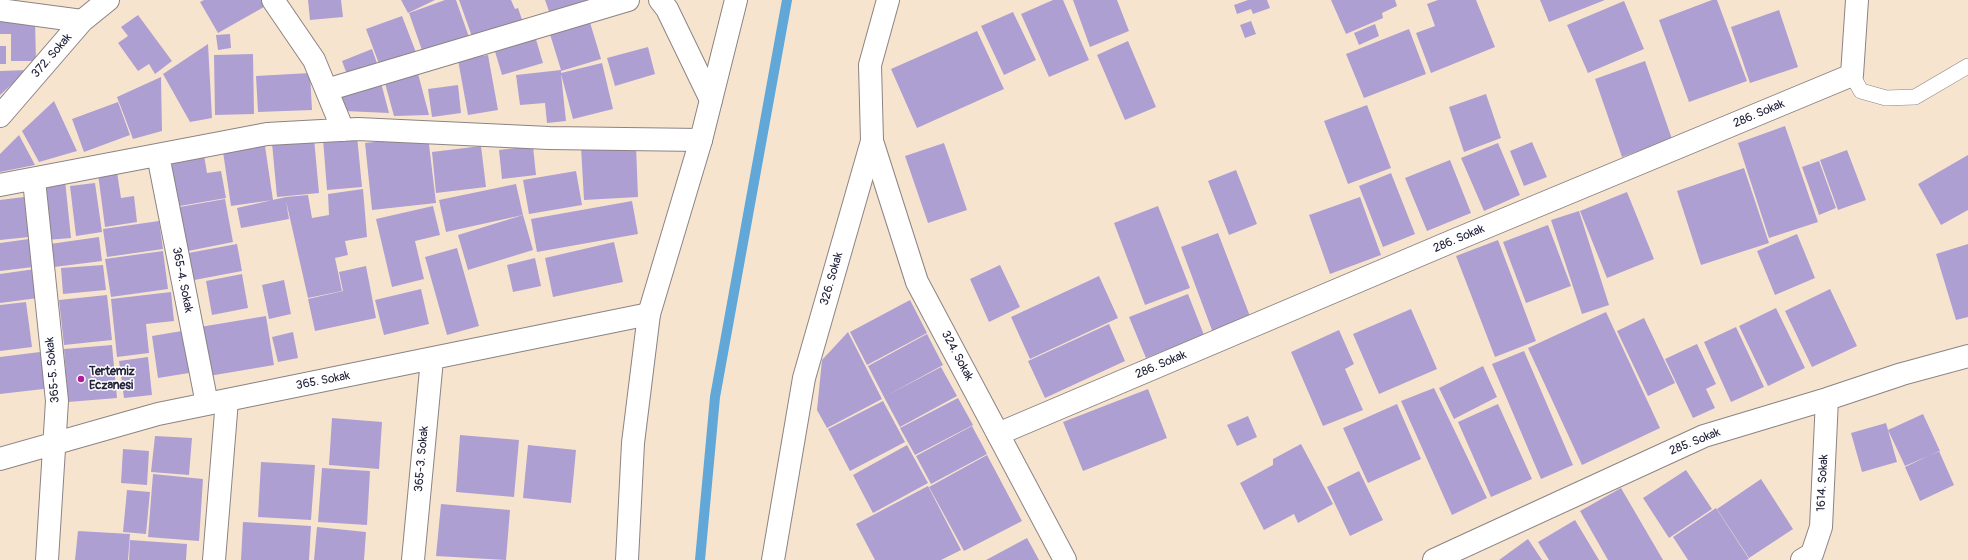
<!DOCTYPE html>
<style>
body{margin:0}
canvas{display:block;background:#f7e4ce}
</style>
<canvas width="1968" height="560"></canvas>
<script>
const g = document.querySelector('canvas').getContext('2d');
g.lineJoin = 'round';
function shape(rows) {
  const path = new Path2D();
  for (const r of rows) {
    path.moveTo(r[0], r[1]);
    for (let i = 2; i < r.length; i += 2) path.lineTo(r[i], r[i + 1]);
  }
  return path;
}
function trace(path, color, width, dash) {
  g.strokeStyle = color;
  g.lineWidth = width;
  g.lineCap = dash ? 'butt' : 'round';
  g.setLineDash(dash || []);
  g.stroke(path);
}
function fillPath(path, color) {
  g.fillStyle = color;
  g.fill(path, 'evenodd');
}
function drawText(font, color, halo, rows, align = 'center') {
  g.font = font + ' Pangolin,sans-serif';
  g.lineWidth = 3;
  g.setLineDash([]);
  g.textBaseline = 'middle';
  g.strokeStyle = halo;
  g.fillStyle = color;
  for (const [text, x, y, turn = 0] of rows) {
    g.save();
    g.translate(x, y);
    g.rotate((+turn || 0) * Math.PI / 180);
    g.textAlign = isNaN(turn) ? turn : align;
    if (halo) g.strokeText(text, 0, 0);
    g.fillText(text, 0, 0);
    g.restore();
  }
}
trace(shape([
 [700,560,715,397,787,0]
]), '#61a8d8', 10);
fillPath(shape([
 [204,0,269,0,271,3,218,33,200,2],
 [308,0,341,0,343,17,310,20],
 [401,0,435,0,408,13],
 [445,0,456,0,470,40,424,56,409,13],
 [459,0,511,0,515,9,518,8,525,28,475,45],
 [545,0,609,0,552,20],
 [1053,0,1063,0,1089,60,1049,77,1021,14],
 [1073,0,1117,0,1129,31,1090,47],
 [1248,0,1267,0,1270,8,1253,14,1251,9,1237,14,1234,5],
 [1331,0,1395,0,1397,6,1382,13,1383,18,1346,34],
 [1438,0,1476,0,1495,47,1431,73,1416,33,1435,26,1427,4],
 [1540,0,1605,0,1549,22],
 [1712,0,1717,0,1747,81,1689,102,1659,20],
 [1624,1,1644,49,1588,73,1567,25],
 [1779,10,1798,67,1750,83,1731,27],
 [1013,12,1036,60,1004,75,981,26],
 [138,15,172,61,155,74,149,64,138,71,118,43,128,36,121,27],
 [402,16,417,55,381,69,366,29],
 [589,19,601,59,561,71,561,73,602,63,613,109,573,119,561,74,566,121,547,123,545,103,520,105,516,75,561,70,549,31],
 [0,21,35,21,36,61,11,61,11,34,0,34],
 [1251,21,1256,34,1245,38,1240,25],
 [1375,24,1379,36,1359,45,1354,33],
 [1409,29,1426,74,1364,98,1346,54],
 [977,31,1004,89,917,128,891,69],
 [230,34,231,48,218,50,216,35],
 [535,36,543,63,502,75,494,48],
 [1128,41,1156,107,1125,120,1097,55],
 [208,44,212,118,190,122,163,74],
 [0,46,6,46,6,64,0,64],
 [648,47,655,74,615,86,607,58],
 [372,49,378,66,348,77,342,61],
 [253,54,254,114,215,115,214,55],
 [488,55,498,110,468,115,458,60],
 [1645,61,1672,139,1622,157,1595,79],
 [416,66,429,115,394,116,383,76],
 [28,70,0,95,0,71],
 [310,73,312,110,258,112,256,76],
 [161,77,162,131,133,139,117,97],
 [380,79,389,113,344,111,338,90],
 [458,85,461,113,432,117,428,89],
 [1486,94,1501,138,1464,152,1449,107],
 [54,101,77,151,39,162,22,131],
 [118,102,130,135,84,152,72,119],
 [1367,105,1391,168,1348,184,1324,121],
 [1785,126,1818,222,1769,238,1738,143],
 [19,135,35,165,0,172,0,154],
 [357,136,362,187,327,190,323,139],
 [428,136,436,203,372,210,365,143],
 [314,138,319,193,277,197,272,143],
 [1532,142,1547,177,1524,186,1510,151],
 [944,143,967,210,928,223,905,156],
 [1498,143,1520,195,1484,211,1461,158],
 [636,145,638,197,584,200,581,147],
 [265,146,273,200,231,206,223,152],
 [481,146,486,187,436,193,432,152],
 [533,146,536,175,502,179,499,150],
 [1847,150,1866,200,1838,210,1820,160],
 [204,155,207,173,221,171,226,198,174,207,167,161],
 [1968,155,1968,210,1941,225,1918,184],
 [1450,160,1471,213,1427,231,1405,178],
 [1819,161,1836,208,1819,215,1802,167],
 [1744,168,1769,243,1701,265,1677,191],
 [1236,170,1257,224,1229,235,1208,181],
 [576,171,582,205,529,214,523,180],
 [117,172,121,198,134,196,137,222,105,227,98,174],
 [1391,173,1415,234,1383,247,1359,186],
 [65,180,71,238,47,240,41,182],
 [95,183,102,232,76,236,70,186],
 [516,184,523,215,446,232,439,200],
 [363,189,367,237,345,241,348,255,335,258,342,291,308,298,286,201,289,219,241,228,237,208,286,197,308,195,312,218,329,215,328,194],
 [1627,192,1654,259,1607,278,1580,211],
 [24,197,29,237,0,240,0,200],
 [1360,197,1381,255,1330,274,1309,215],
 [225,199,233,242,183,252,174,208],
 [632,201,638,234,537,252,531,219],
 [433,206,440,235,415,241,424,279,392,287,376,219],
 [1158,206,1190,288,1145,305,1114,223],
 [1579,211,1609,305,1582,314,1551,220],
 [523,215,533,250,468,270,458,235],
 [159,221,163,249,107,257,103,229],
 [1548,225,1571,286,1526,303,1503,242],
 [1218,233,1251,319,1213,333,1181,247],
 [1797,234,1815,278,1775,295,1757,251],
 [99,237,102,261,54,267,50,244],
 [29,239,33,267,0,271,0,243],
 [1498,240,1536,341,1495,357,1456,256],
 [614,242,623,282,553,297,545,258],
 [237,244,242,271,189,281,183,254],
 [1968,244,1968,317,1956,320,1936,254],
 [457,248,479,326,447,335,425,257],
 [163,251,168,289,111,297,105,259],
 [535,258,541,286,513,292,507,265],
 [103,265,106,290,63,294,61,268],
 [1000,265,1020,307,989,322,970,279],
 [366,266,376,318,315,331,308,299,343,291,339,272],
 [35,269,38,298,0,303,0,274],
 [242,274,248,308,212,315,206,281],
 [1099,276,1118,318,1030,359,1011,317],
 [284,280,291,314,269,319,262,285],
 [421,289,429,324,384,335,375,300],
 [1830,289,1857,346,1812,367,1785,311],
 [171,292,174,321,146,324,149,353,117,357,111,299],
 [1188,294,1204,335,1146,358,1129,317],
 [107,295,112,340,64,345,59,300],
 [910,300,927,333,867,365,850,332],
 [26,302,32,347,0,351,0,305],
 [1776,308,1805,368,1768,386,1739,326],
 [1411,309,1437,369,1379,394,1353,334],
 [1606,312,1660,428,1582,465,1528,348],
 [266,316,274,365,209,376,200,327],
 [1644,318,1675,383,1648,396,1617,331],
 [1109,324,1125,361,1045,398,1028,361],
 [1736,327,1764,387,1731,402,1704,342],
 [1339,330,1354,364,1345,369,1363,410,1323,426,1291,352],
 [182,331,189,373,158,378,152,336],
 [293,332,298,358,278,362,272,337],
 [848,332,882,399,827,428,817,410,822,360],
 [927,334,943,365,884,397,868,366],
 [1697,344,1716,384,1706,389,1715,408,1693,418,1665,359],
 [112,345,117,398,68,402,64,349],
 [48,351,52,388,0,394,0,357],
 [1524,351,1573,465,1541,479,1492,364],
 [148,357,152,395,124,398,119,361],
 [1483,366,1497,397,1454,419,1439,388],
 [941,367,957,396,900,427,884,397],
 [1434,388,1487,498,1452,515,1401,401],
 [1148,389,1167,438,1083,471,1063,422],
 [958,398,973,425,915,455,900,428],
 [883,401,905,442,850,471,828,429],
 [1397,404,1421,459,1368,483,1343,428],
 [1498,404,1532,479,1491,497,1458,422],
 [1923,414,1940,451,1905,466,1888,430],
 [1248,416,1257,437,1237,446,1227,425],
 [332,418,382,422,379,469,329,465],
 [1886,423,1897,462,1862,472,1851,433],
 [972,426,987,454,931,484,916,456],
 [460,435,519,440,514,497,456,492],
 [155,436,192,438,189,475,151,472],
 [1301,444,1333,504,1298,523,1294,514,1264,530,1240,483,1273,465,1273,459],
 [528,445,576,450,571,503,523,498],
 [907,445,928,483,873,513,853,475],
 [123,449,149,451,147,485,121,483],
 [1939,451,1954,485,1920,501,1905,467],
 [987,455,1022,521,964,551,929,487],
 [261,462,315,465,311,520,258,517],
 [322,468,370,471,367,525,318,522],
 [1686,470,1712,509,1669,538,1643,498],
 [1359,471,1383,520,1350,536,1327,487],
 [153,474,203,479,199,541,148,537],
 [1761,479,1793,529,1749,558,1717,509],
 [928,486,961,550,941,560,875,560,856,524],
 [1621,488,1663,560,1608,560,1580,511],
 [127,490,150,492,146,534,123,532],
 [441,504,510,510,506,560,436,556],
 [1716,508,1749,559,1746,560,1688,560,1673,537],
 [1575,520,1599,560,1549,560,1538,542],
 [243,522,311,526,309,560,241,560],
 [317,527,366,532,364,560,314,560],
 [78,531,130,534,128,560,75,560],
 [1027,538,1039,560,986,560],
 [1528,539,1542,560,1499,560],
 [130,540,187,544,186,560,129,560]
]), '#ae9fd3');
const service = shape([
 [1852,75,1861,91,1886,98,1915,97,1968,66]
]);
const minor = shape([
 [273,0,314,60,343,130],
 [660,0,667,9,711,100],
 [0,10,82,21],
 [327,91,333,88,628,0],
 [0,116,82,21,108,0],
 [158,155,207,404],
 [34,180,57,401,47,560],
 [0,185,267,134,358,129,549,138,701,140],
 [998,434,1455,240,1852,75,1857,0],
 [0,459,158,414,649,314],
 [214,560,227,400],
 [413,560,432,359],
 [773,560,804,378,872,141],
 [1434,560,1704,436,1827,399,1902,374,1968,356],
 [1802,560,1812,554,1821,527,1827,399]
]);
const tertiary = shape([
 [888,0,870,65,872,141,917,282,1065,560],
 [627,560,633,443,649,314,701,140,736,0]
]);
trace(service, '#8c8384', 16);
trace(minor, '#8c8384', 24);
trace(tertiary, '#8c8384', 24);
trace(service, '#fff', 15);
trace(minor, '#fff', 22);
trace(tertiary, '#fff', 22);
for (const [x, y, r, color] of [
 [81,379,4,"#b5179e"]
]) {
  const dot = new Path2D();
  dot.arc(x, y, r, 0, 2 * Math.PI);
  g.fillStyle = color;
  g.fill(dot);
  trace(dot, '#fff', 1.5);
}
drawText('12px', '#22223b', '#fff', [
 ["372. Sokak",52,56,-49],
 ["286. Sokak",1759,114,-23],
 ["286. Sokak",1459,239,-23],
 ["326. Sokak",832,279,-74],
 ["365-4. Sokak",182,280,79],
 ["324. Sokak",957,356,62],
 ["286. Sokak",1161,365,-23],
 ["365-5. Sokak",53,370,-95],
 ["365. Sokak",323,381,-11],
 ["285. Sokak",1695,442,-22],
 ["365-3. Sokak",422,459,-85],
 ["1614. Sokak",1823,483,-87]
]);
drawText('bold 12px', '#22223b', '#fff', [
 ["Tertemiz",89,372],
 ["Eczanesi",89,386]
], 'left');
</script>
